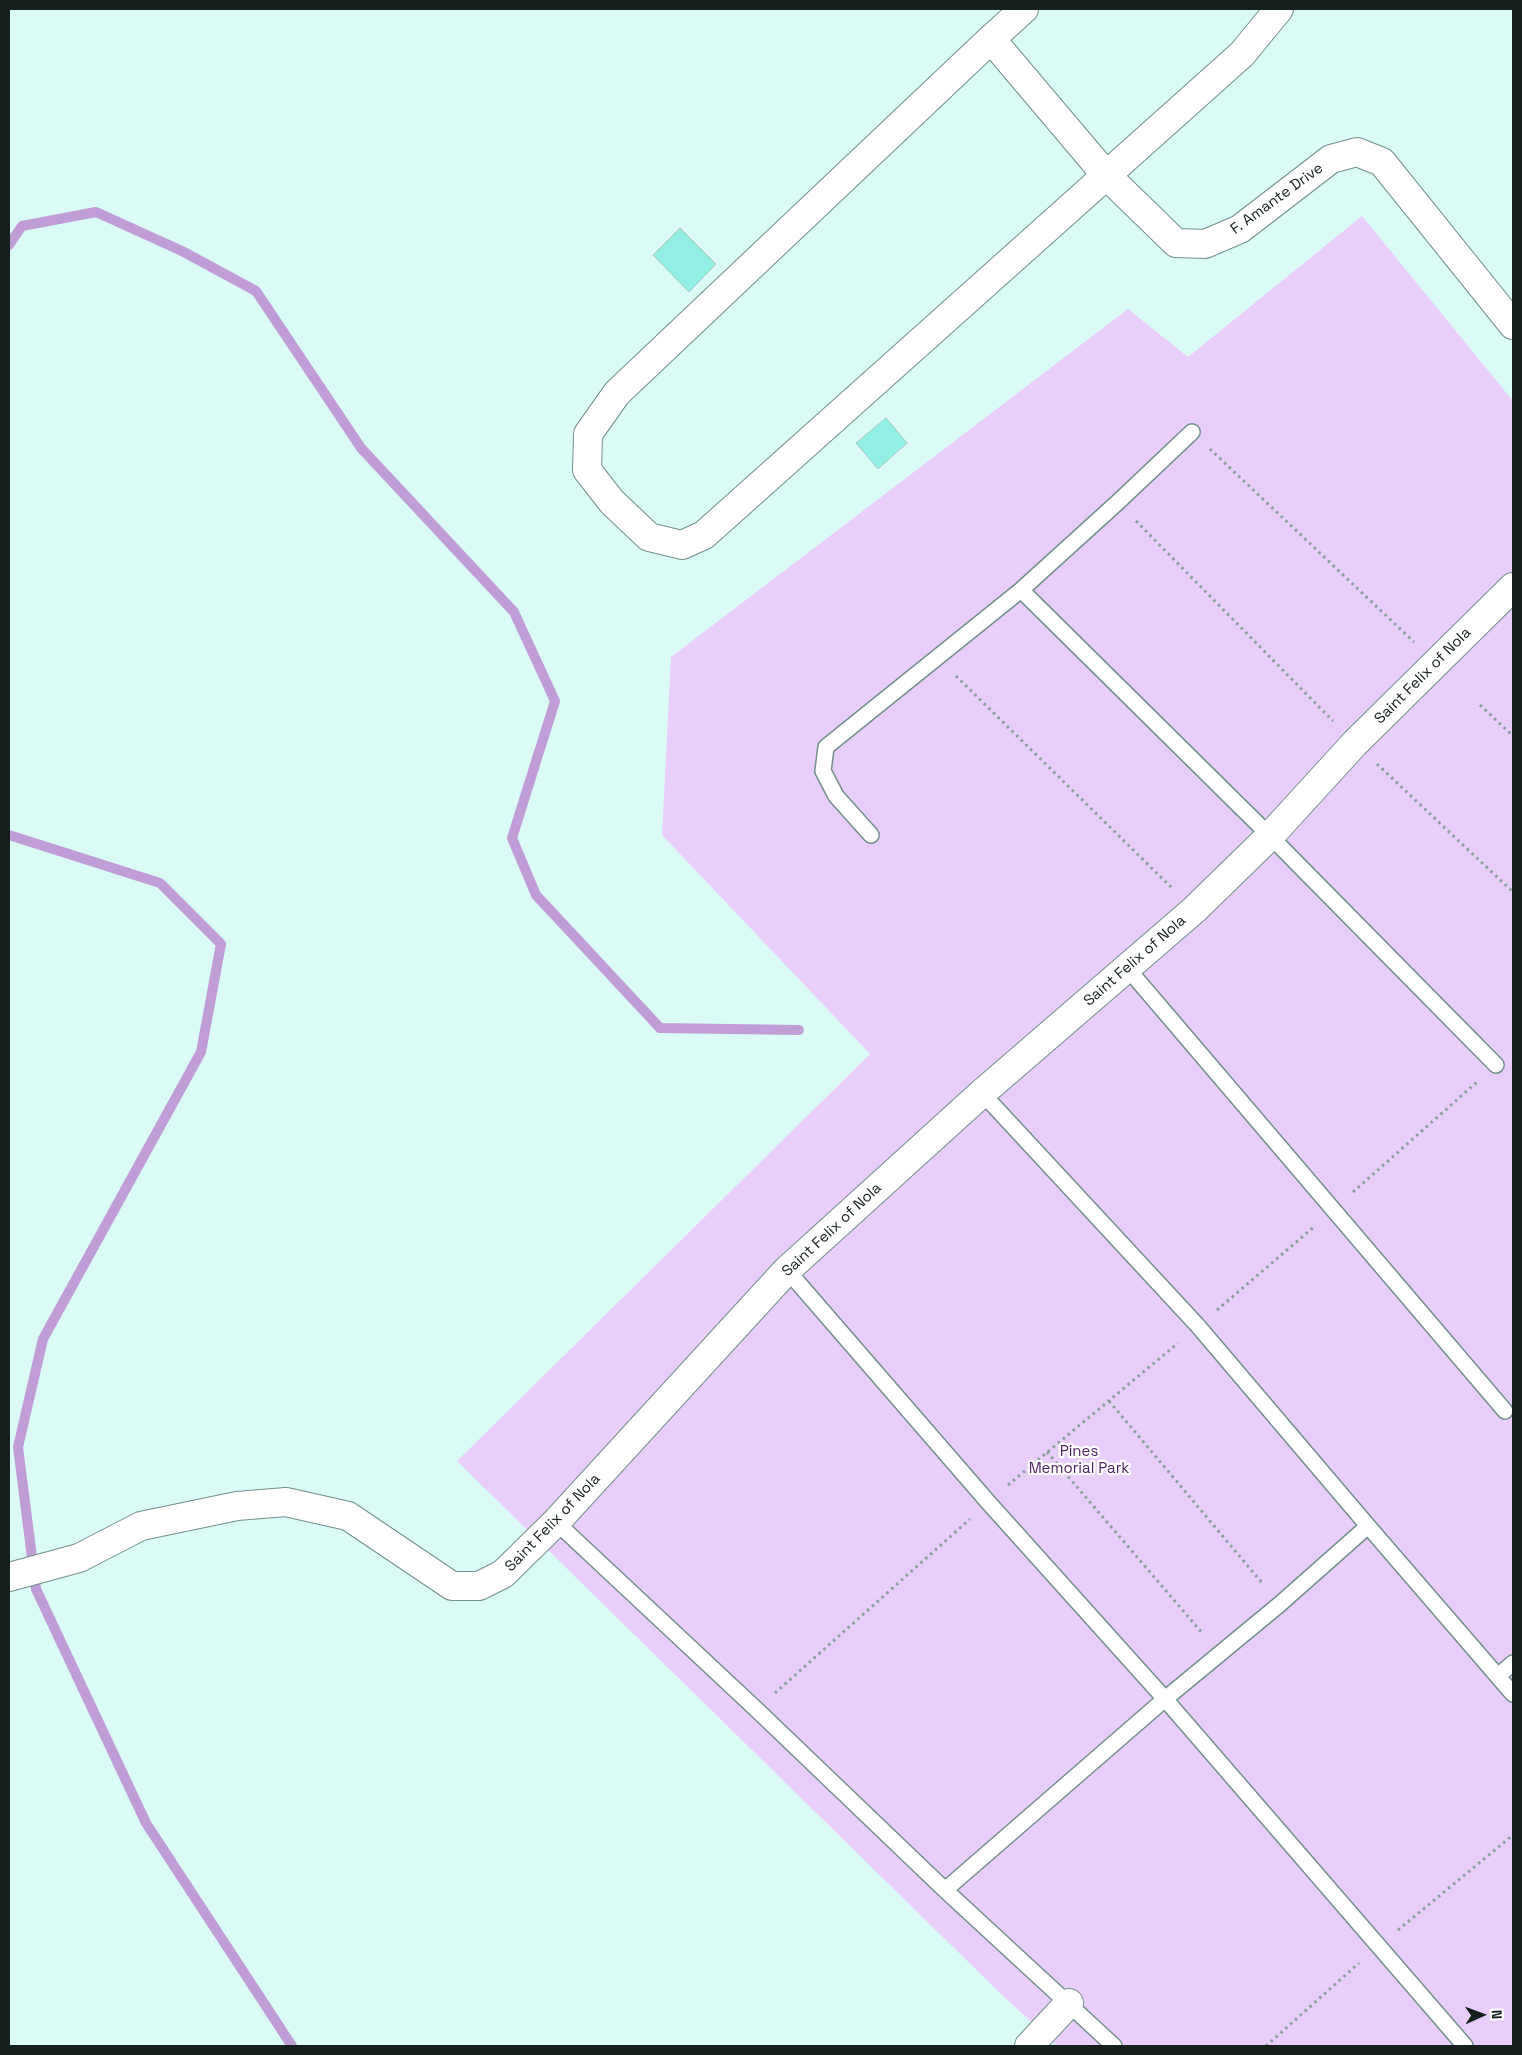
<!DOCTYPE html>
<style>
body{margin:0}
#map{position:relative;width:1522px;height:2055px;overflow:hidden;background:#dbfbf7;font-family:"Space Grotesk",sans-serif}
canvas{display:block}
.frame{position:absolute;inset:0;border:10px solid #141f1e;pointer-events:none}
.north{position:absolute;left:1457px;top:1990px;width:50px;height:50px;-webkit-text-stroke:4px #fff;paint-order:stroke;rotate:88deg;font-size:14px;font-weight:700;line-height:20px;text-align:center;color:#141f1e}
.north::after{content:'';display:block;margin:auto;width:18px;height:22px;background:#141f1e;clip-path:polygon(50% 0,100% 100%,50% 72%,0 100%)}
</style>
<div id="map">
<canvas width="1522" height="2055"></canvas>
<div class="frame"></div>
<div class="north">N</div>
</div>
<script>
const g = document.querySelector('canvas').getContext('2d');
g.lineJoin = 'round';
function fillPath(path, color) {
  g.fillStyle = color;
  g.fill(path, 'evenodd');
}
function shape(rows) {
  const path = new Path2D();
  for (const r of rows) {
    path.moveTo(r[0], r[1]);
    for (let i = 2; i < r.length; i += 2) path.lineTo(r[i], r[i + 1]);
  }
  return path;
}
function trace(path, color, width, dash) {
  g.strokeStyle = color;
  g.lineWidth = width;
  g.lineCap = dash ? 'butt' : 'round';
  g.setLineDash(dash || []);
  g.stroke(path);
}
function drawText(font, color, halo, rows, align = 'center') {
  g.font = font + ' "Space Grotesk",sans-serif';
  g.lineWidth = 4.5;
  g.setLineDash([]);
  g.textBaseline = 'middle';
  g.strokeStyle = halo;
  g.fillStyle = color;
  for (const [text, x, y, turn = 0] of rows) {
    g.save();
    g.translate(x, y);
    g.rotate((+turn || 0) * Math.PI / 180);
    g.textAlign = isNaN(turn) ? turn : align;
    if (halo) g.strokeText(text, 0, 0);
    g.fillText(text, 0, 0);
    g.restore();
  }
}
fillPath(shape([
 [1362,216,1513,401,1513,2046,1057,2046,999,1992,457,1461,870,1054,662,835,671,657,1128,309,1188,357]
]), '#e9cefb');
trace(shape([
 [9,245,22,226,96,212,182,251,256,291,361,448,514,612,555,701,512,838,536,895,660,1028,799,1030],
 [9,835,160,883,221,944,201,1052,43,1339,18,1447,36,1589,146,1823,292,2046]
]), '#c09dd7', 10);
const building = shape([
 [680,228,716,264,689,292,653,255,680,228],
 [886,418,907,443,878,469,856,443,886,418]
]);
fillPath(building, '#92efe6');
trace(building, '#a8c7c3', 1);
const service = shape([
 [1021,590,1270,836,1496,1065],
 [871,835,836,796,823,771,826,747,1021,590,1118,502,1192,432],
 [1128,969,1505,1411],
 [982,1093,1198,1326,1368,1526,1513,1694],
 [787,1270,988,1502,1165,1699,1465,2046],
 [556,1522,757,1710,945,1890,1114,2046],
 [1498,1676,1513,1663],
 [945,1890,1165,1699,1280,1604,1368,1526]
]);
const minor = shape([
 [991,39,617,393,588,434,587,470,612,502,649,537,682,545,704,535,1242,54,1279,9],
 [9,1577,79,1558,141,1526,237,1506,286,1502,348,1516,452,1586,479,1586,503,1574,556,1522,787,1270,982,1093,1194,910,1270,836,1355,743,1513,587],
 [1029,2046,1069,2003]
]);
const tertiary = shape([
 [1024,9,991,39,1106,175,1176,243,1205,244,1240,229,1331,159,1357,152,1382,162,1513,325]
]);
trace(service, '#72908c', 18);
trace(minor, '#72908c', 30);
trace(tertiary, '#72908c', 30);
trace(shape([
 [1210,449,1414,642],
 [1136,521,1333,721],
 [956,676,1171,887],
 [1480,705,1513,736],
 [1377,764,1513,892],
 [1353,1192,1477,1082],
 [1217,1310,1315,1226],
 [1109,1401,1263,1584],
 [1047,1452,1203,1634],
 [1008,1485,1178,1343],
 [775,1693,970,1519],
 [1398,1930,1513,1835],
 [1266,2046,1359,1963]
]), '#879e9b', 3, [2.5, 4]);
trace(service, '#fff', 15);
trace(minor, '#fff', 28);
trace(tertiary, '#fff', 28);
drawText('15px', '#141f1e', '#fff', [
 ["F. Amante Drive",1277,199,-36],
 ["Saint Felix of Nola",1423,676,-45],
 ["Saint Felix of Nola",1135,961,-41],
 ["Saint Felix of Nola",832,1230,-43],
 ["Saint Felix of Nola",553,1523,-46]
]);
drawText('15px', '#4e2266', '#fff', [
 ["Pines",1079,1452],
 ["Memorial Park",1079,1469]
]);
</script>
